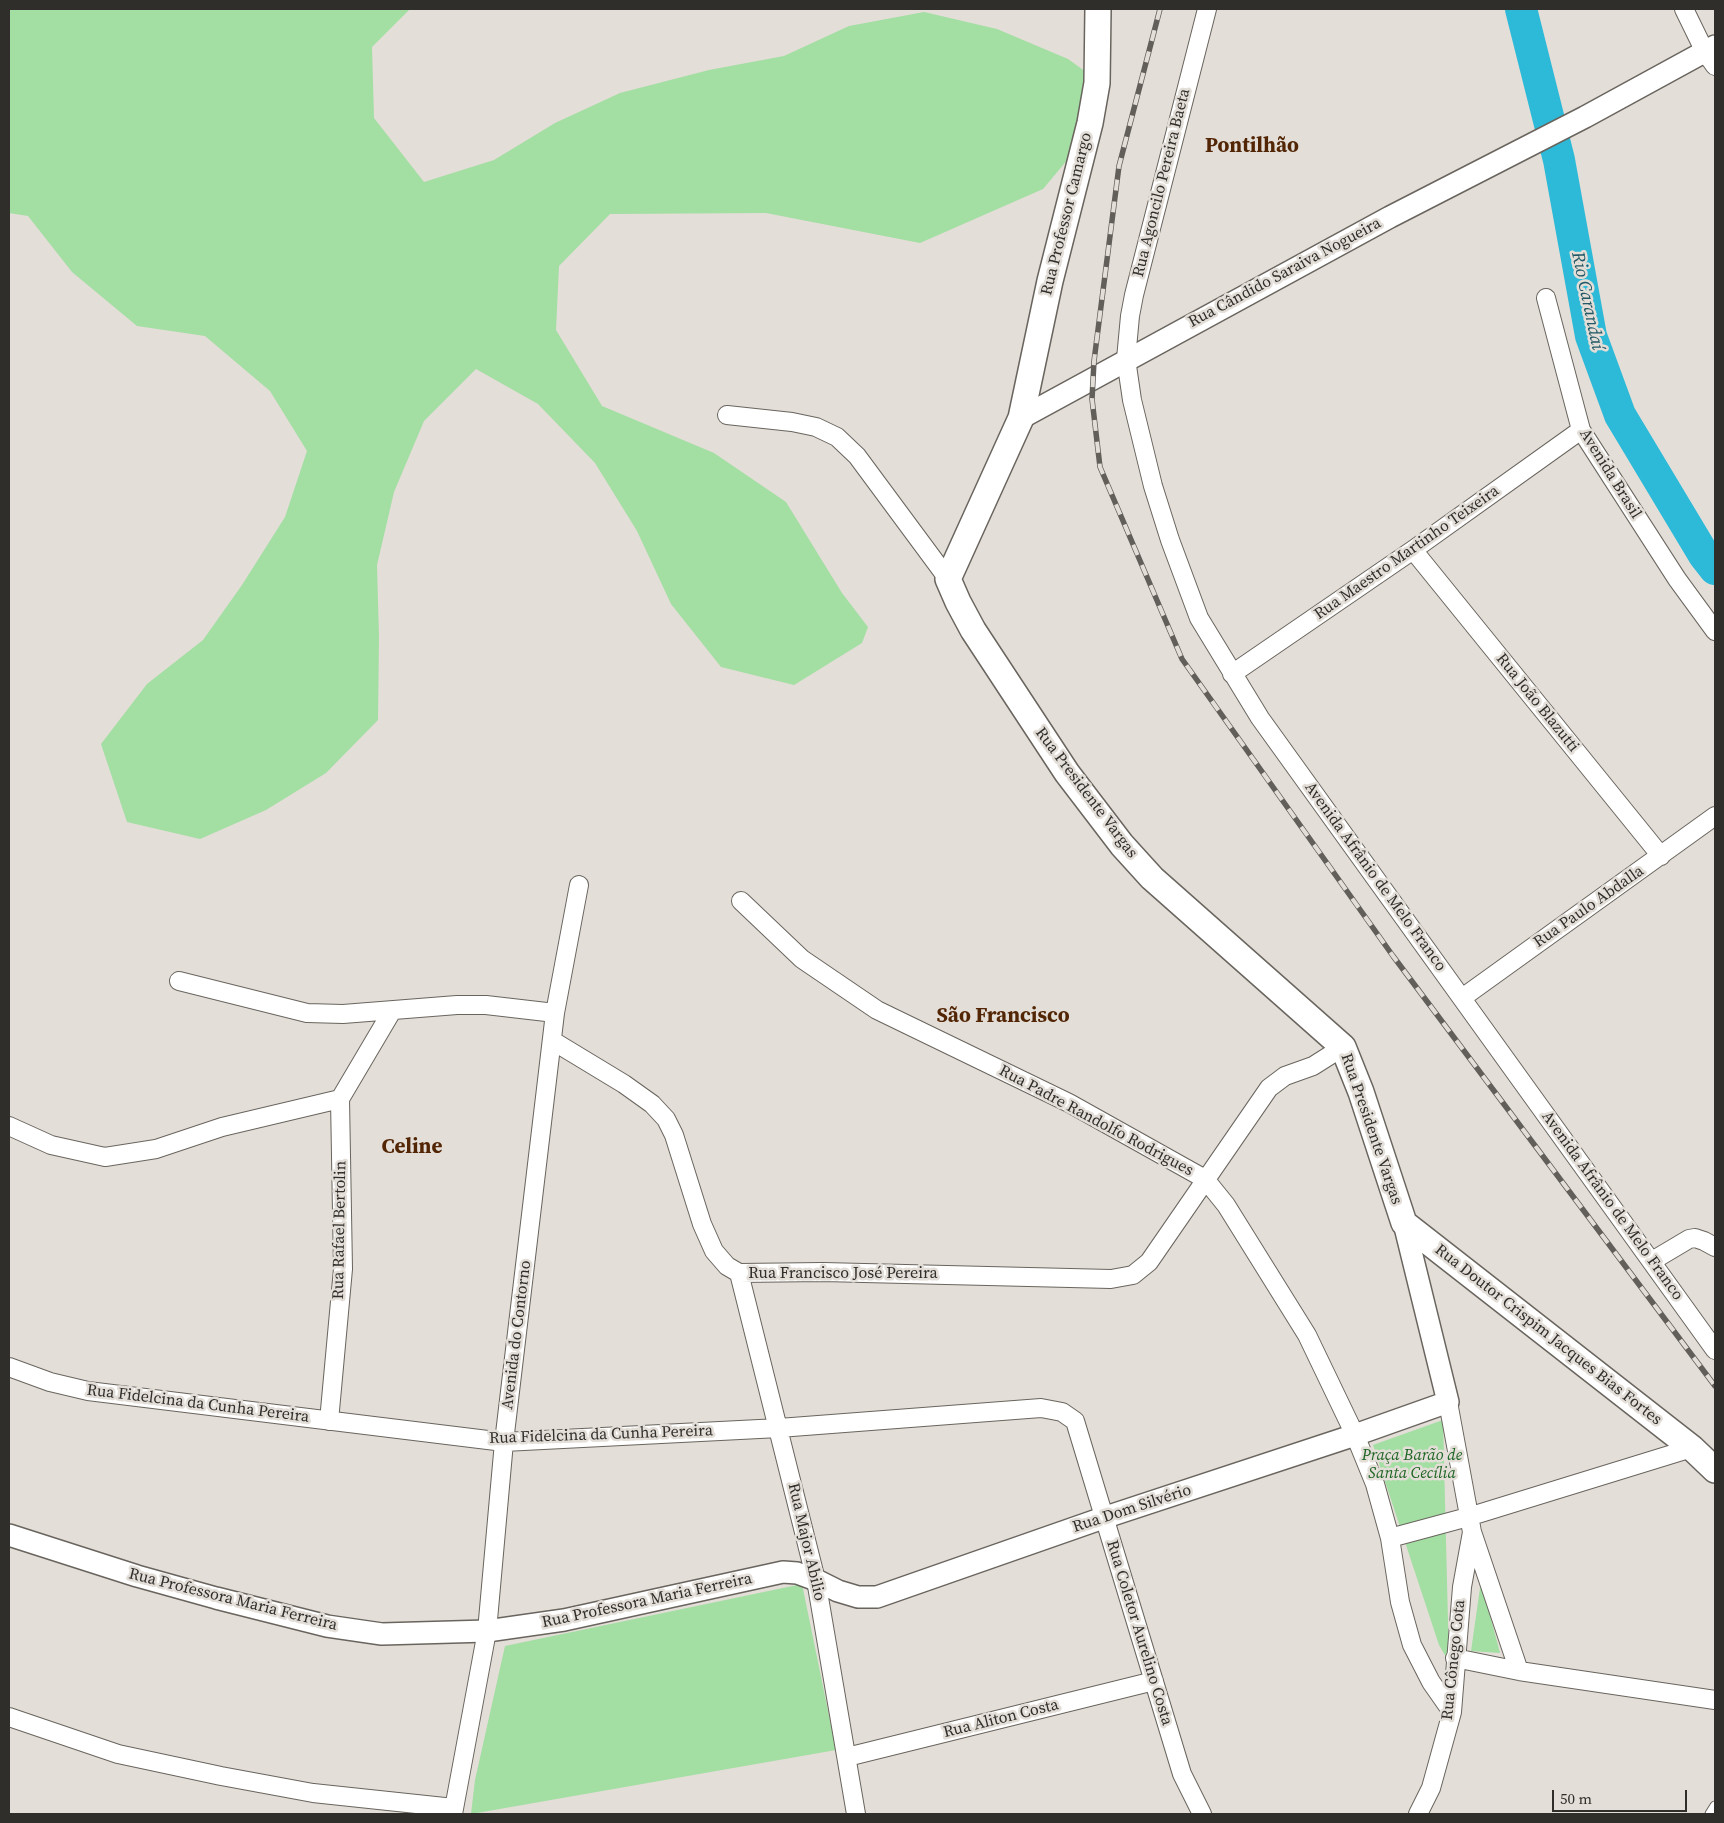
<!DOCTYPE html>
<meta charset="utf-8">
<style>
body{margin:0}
#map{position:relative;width:1724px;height:1823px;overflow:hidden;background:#e3ded7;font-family:"Source Serif 4",serif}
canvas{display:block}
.frame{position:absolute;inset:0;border:10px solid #302e2b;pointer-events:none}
.scale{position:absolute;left:1552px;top:1790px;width:135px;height:22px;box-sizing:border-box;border:2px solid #302e2b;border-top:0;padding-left:6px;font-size:15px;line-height:18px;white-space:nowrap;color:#302e2b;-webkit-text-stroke:4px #e3ded7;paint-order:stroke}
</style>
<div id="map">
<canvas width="1724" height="1823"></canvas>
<div class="frame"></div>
<div class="scale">50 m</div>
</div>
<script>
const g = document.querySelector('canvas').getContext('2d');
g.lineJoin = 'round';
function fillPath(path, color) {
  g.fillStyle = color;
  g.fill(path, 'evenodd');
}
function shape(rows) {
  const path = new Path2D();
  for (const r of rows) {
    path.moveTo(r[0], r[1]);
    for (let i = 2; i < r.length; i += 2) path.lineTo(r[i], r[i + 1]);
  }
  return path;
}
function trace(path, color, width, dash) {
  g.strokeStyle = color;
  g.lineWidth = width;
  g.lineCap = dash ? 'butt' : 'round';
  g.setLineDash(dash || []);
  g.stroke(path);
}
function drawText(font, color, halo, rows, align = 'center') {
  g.font = font + ' "Source Serif 4",serif';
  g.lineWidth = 5;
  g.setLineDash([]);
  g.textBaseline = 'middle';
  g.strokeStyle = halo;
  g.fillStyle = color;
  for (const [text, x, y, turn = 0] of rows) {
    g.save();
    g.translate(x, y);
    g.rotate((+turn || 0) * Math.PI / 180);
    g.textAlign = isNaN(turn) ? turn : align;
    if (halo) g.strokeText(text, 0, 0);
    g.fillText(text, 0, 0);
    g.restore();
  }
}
fillPath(shape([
 [9,9,410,9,372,47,374,118,424,182,494,160,555,123,620,93,709,70,784,56,849,26,924,12,997,29,1068,59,1093,77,1079,146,1043,189,920,243,766,213,610,214,559,266,556,330,602,406,714,453,786,502,842,593,868,627,862,643,794,685,721,667,671,604,637,531,595,463,538,404,476,369,424,421,394,492,377,565,379,637,378,720,326,773,266,810,200,839,127,822,101,744,147,684,203,640,242,585,285,517,307,451,270,391,205,336,137,326,72,272,28,216,9,213],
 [1443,1420,1449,1662,1439,1645,1373,1445],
 [1481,1581,1500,1653,1471,1651],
 [802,1584,836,1750,471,1814,475,1780,505,1646]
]), '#a3dea3');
trace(shape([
 [1521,9,1559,160,1591,336,1620,415,1704,555,1715,569]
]), '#2db9d8', 32);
const service = shape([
 [1710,1814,1715,1806]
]);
const minor = shape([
 [1207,9,1134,295,1130,316,1126,359,1132,400,1153,486,1170,540,1199,618,1260,718,1715,1350],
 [1684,9,1705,52,1715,66],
 [1546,298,1581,430,1677,579,1715,631],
 [727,415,792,422,816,427,837,437,857,456,948,579],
 [1413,550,1661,856],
 [1232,674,1413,550,1581,430],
 [741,901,802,959,877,1010,1069,1103,1205,1179,1226,1205,1307,1335,1355,1435,1375,1484,1390,1538,1400,1602,1412,1645,1431,1682,1452,1712],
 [179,981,307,1013,343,1014,457,1005,486,1005,555,1013],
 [1462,998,1715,816],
 [553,1041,624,1084,652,1104,666,1119,674,1135,702,1224,714,1251,727,1266,739,1273,823,1272,1111,1279,1133,1275,1149,1262,1269,1088,1285,1076,1313,1066,1343,1047],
 [9,1126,51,1145,105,1157,156,1149,222,1127,340,1099,392,1011],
 [1652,1261,1689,1239,1695,1238,1704,1241,1715,1247],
 [739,1273,816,1580,856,1814],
 [9,1367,50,1382,88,1391,504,1442,779,1428,1041,1408,1062,1412,1075,1421,1182,1774,1202,1814],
 [1448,1402,1472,1532,1519,1671],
 [329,1421,343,1269,340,1099],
 [1390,1538,1468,1517,1692,1448],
 [1455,1658,1519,1671,1715,1700],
 [9,1717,118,1754,221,1776,313,1793,454,1808],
 [847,1757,1154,1681],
 [453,1814,487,1631,504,1442,555,1013,579,885],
 [1418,1814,1431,1788,1452,1712,1462,1587,1472,1532]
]);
const tertiary = shape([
 [1021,418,1390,217,1585,117,1715,46],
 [9,1535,137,1576,216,1598,327,1626,382,1634,487,1631,564,1620,783,1572,797,1573,816,1580,838,1591,858,1597,877,1597,1103,1518,1355,1435,1448,1402,1404,1223]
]);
const secondary = shape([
 [1098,9,1097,83,1090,123,1050,281,1021,418,948,579,958,602,973,630,1067,773,1122,845,1152,878,1343,1047,1361,1092,1404,1223,1692,1448,1715,1470]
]);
trace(service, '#69655e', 11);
trace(minor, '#69655e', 20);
trace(tertiary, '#69655e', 24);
trace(secondary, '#69655e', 28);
trace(service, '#fff', 9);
trace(minor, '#fff', 18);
trace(tertiary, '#fff', 21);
trace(secondary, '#fff', 25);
const rail = shape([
 [1160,9,1119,166,1094,361,1092,399,1100,467,1182,659,1393,956,1715,1386]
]);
trace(rail, '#625f5b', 5.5);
trace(rail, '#e3ded7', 4, [11]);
drawText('16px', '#302e2b', '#e3ded7', [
 ["Rua Agoncilo Pereira Baeta",1162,183,-76],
 ["Rua Professor Camargo",1067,214,-76],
 ["Rua Cândido Saraiva Nogueira",1285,273,-28],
 ["Avenida Brasil",1610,474,58],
 ["Rua Maestro Martinho Teixeira",1407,553,-35],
 ["Rua João Blazutti",1537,703,51],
 ["Rua Presidente Vargas",1086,793,53],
 ["Avenida Afrânio de Melo Franco",1375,877,54],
 ["Rua Paulo Abdalla",1589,907,-35],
 ["Rua Padre Randolfo Rodrigues",1096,1121,28],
 ["Rua Presidente Vargas",1371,1129,71],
 ["Avenida Afrânio de Melo Franco",1612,1206,54],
 ["Rua Rafael Bertolin",340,1230,-89],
 ["Rua Francisco José Pereira",843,1274],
 ["Avenida do Contorno",517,1335,-83],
 ["Rua Doutor Crispim Jacques Bias Fortes",1548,1335,38],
 ["Rua Fidelcina da Cunha Pereira",198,1404,7],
 ["Rua Fidelcina da Cunha Pereira",601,1435,-2],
 ["Rua Dom Silvério",1132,1509,-18],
 ["Rua Major Abilio",806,1542,77],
 ["Rua Professora Maria Ferreira",233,1600,14],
 ["Rua Professora Maria Ferreira",647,1601,-12],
 ["Rua Coletor Aurelino Costa",1139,1633,73],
 ["Rua Cônego Cota",1454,1660,-84],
 ["Rua Aliton Costa",1001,1719,-14]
]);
drawText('italic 16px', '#1e6524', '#e3ded7', [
 ["Praça Barão de",1412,1456],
 ["Santa Cecília",1412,1474]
]);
drawText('italic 18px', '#225865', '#e3ded7', [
 ["Rio Carandaí",1587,301,78]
]);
drawText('bold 21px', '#522505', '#e3ded7', [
 ["Pontilhão",1252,147],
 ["São Francisco",1003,1017],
 ["Celine",412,1148]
]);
</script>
